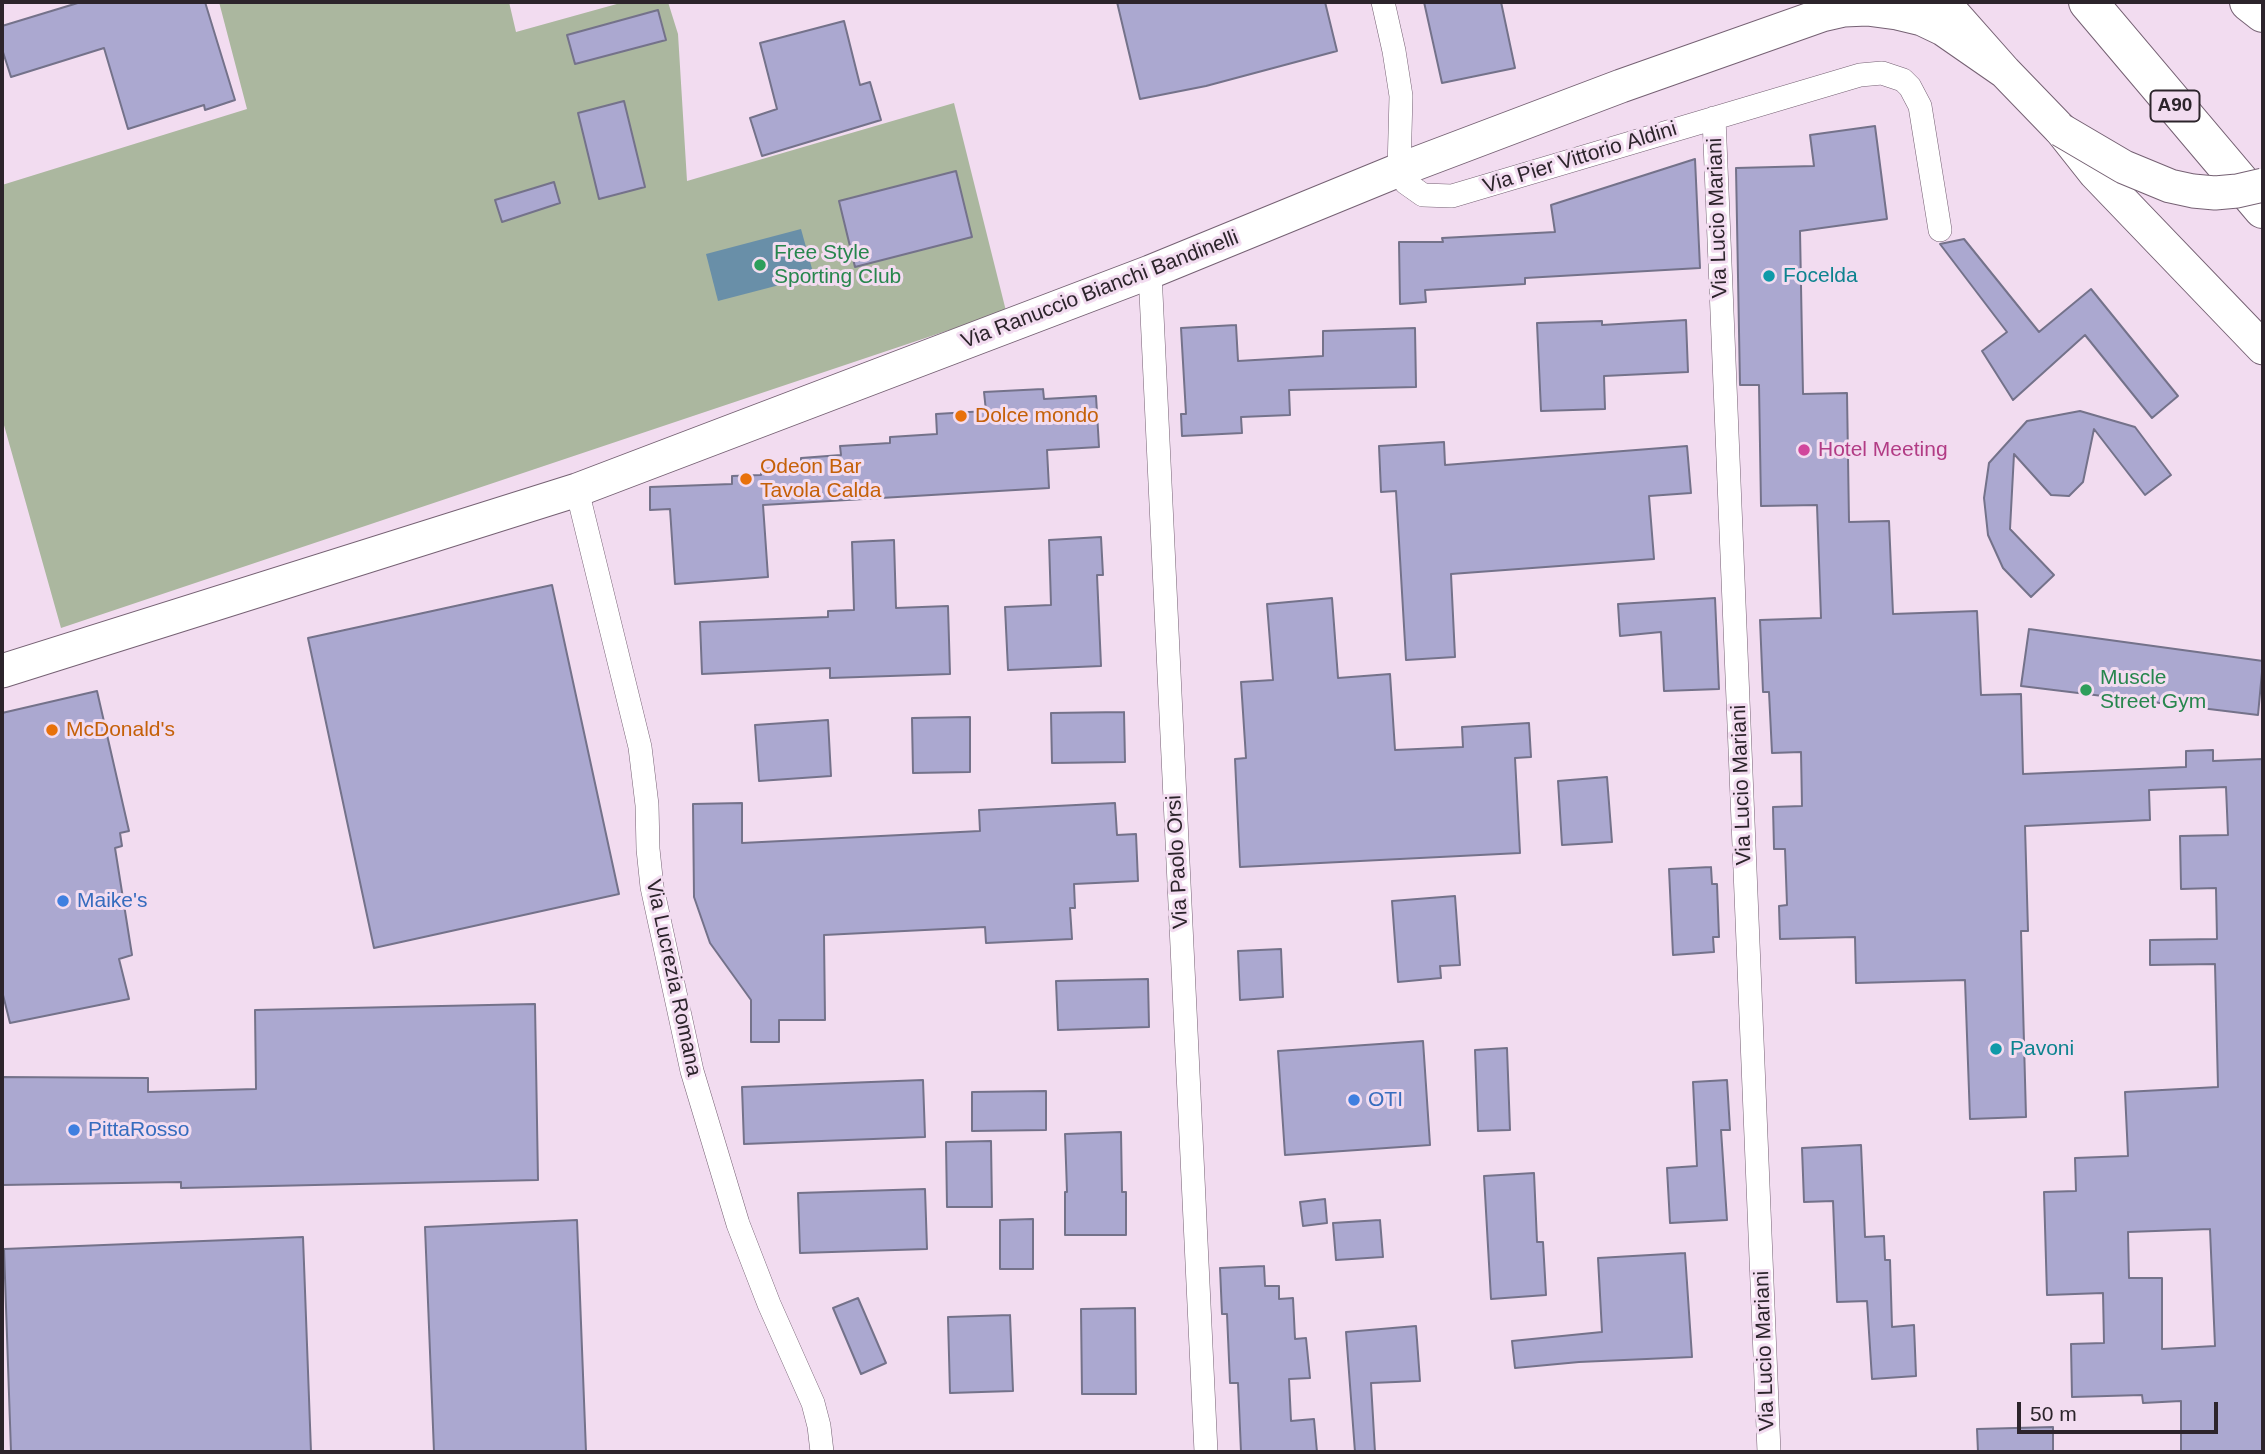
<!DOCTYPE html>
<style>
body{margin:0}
#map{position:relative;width:2265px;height:1454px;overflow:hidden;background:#f2dcf0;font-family:Arial,sans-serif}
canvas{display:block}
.frame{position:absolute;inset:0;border:4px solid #2c242b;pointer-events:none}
.scale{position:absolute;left:2017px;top:1402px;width:201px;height:32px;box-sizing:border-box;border:4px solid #2c242b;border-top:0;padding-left:9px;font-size:21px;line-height:24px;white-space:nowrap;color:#2c242b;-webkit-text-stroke:5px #f2dcf0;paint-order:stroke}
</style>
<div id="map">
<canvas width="2265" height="1454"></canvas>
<div class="frame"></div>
<div class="scale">50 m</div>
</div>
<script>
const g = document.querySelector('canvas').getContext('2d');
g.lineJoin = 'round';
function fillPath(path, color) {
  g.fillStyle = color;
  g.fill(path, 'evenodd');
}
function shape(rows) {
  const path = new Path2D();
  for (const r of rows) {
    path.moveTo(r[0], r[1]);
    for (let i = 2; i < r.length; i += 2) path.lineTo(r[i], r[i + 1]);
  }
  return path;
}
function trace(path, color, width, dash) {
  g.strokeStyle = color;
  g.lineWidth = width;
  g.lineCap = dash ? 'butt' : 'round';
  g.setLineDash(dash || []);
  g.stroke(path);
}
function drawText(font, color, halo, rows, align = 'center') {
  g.font = font + ' Arial,sans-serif';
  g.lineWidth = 6;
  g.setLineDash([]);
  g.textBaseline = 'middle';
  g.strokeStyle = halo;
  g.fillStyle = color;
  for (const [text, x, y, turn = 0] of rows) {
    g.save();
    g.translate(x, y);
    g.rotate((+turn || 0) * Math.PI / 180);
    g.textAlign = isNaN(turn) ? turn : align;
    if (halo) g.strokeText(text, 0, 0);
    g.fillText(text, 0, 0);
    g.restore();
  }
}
fillPath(shape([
 [219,2,509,2,516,32,624,2,668,2,678,34,687,181,954,103,1006,311,61,628,2,418,2,185,247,109]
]), '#abb79f');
fillPath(shape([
 [801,229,814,276,718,301,706,254]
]), '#698fa8');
const building = shape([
 [81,2,205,2,235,100,205,110,204,105,128,129,104,48,11,77,2,49,2,26,81,2],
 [1117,2,1325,2,1337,51,1206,86,1140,99,1117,2],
 [1424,2,1501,2,1515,68,1442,83,1424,2],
 [658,10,666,40,575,64,567,35,658,10],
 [844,21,860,85,870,82,881,120,762,156,750,118,777,109,760,43,844,21],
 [624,101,645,187,599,199,578,113,624,101],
 [1875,126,1887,219,1800,231,1803,394,1847,393,1849,522,1889,521,1893,614,1977,611,1981,695,2021,694,2023,774,2186,767,2186,751,2213,750,2213,761,2263,759,2263,1452,2181,1452,2181,1401,2143,1403,2142,1395,2072,1397,2071,1344,2104,1343,2103,1293,2047,1295,2044,1192,2076,1191,2075,1158,2128,1156,2125,1092,2218,1087,2215,964,2150,965,2150,940,2217,939,2216,888,2181,889,2180,836,2228,835,2226,787,2149,790,2150,820,2025,826,2028,931,2021,931,2026,1117,1970,1119,1965,980,1856,983,1855,937,1780,939,1779,906,1787,905,1785,849,1774,849,1773,807,1802,806,1801,752,1772,753,1769,692,1763,692,1760,620,1821,618,1817,505,1761,506,1759,385,1740,385,1736,168,1814,166,1810,135,1875,126],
 [2210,1229,2215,1346,2162,1349,2162,1278,2129,1278,2128,1232,2210,1229],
 [1695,159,1700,268,1525,278,1525,284,1425,290,1426,302,1400,304,1399,242,1443,242,1442,238,1555,232,1551,205,1695,159],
 [956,171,972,237,855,267,839,201,956,171],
 [554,182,560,203,502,222,495,200,554,182],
 [1964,239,2039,332,2091,289,2178,396,2152,418,2085,335,2013,400,1982,351,2007,332,1940,244,1964,239],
 [1686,320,1688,372,1604,376,1605,409,1541,411,1537,323,1602,321,1602,325,1686,320],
 [1236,325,1238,361,1323,356,1323,331,1415,328,1416,387,1289,390,1290,415,1241,417,1242,433,1182,436,1181,414,1186,414,1181,328,1236,325],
 [1043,389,1044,399,1096,396,1099,447,1047,450,1049,488,763,505,768,577,675,584,670,509,650,510,650,487,732,484,732,476,761,475,761,469,801,467,801,458,841,455,840,446,890,443,890,437,937,434,936,414,986,411,984,392,1043,389],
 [2080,411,2135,427,2171,475,2145,495,2094,429,2083,482,2069,496,2051,495,2014,454,2010,529,2054,575,2031,597,2003,568,1988,535,1984,498,1989,463,2027,421,2080,411],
 [1444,442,1445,465,1687,446,1691,493,1649,496,1654,559,1451,574,1455,657,1406,660,1396,491,1381,492,1379,446,1444,442],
 [1101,537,1103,575,1097,575,1101,666,1008,670,1005,607,1051,605,1049,540,1101,537],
 [894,540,896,608,948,606,950,674,830,678,830,668,702,674,700,622,828,617,828,611,854,610,852,542,894,540],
 [552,585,619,894,374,948,308,638,552,585],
 [1332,598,1338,678,1390,674,1395,750,1463,747,1462,727,1529,723,1531,757,1515,758,1520,853,1240,867,1235,759,1246,758,1241,682,1273,680,1267,604,1332,598],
 [1715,598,1719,689,1664,691,1661,632,1620,636,1618,604,1715,598],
 [2029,629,2263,661,2258,715,2021,686,2029,629],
 [97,691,129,831,120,833,122,846,115,848,132,955,119,959,129,999,10,1023,2,991,2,713,97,691],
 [1124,712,1125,762,1052,763,1051,713,1124,712],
 [970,717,970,772,913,773,912,718,970,717],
 [828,720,831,776,759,781,755,725,828,720],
 [1607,777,1612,842,1562,845,1558,781,1607,777],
 [742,803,742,843,980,831,979,810,1115,803,1117,835,1136,834,1138,881,1074,884,1075,908,1070,908,1072,939,986,943,985,927,824,935,825,1020,779,1020,779,1042,751,1042,751,1000,710,943,694,897,693,804,742,803],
 [1711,867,1712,884,1717,884,1719,937,1713,937,1714,952,1673,955,1669,869,1711,867],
 [1455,896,1460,965,1440,966,1441,978,1398,982,1392,901,1455,896],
 [1281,949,1283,997,1240,1000,1238,951,1281,949],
 [1148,979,1149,1027,1058,1030,1056,981,1148,979],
 [535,1004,538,1180,181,1188,181,1182,2,1185,2,1077,148,1078,148,1092,256,1089,255,1010,535,1004],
 [1423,1041,1430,1145,1285,1155,1278,1051,1423,1041],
 [1507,1048,1510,1130,1478,1131,1475,1050,1507,1048],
 [923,1080,925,1137,744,1144,742,1087,923,1080],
 [1727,1080,1730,1130,1721,1130,1727,1220,1670,1223,1667,1168,1697,1166,1693,1082,1727,1080],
 [1046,1091,1046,1130,972,1131,972,1092,1046,1091],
 [1121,1132,1122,1192,1126,1192,1126,1235,1065,1235,1065,1192,1067,1192,1065,1134,1121,1132],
 [991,1141,992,1207,947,1207,946,1142,991,1141],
 [1861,1145,1865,1237,1884,1236,1885,1260,1890,1260,1892,1327,1914,1325,1916,1376,1872,1379,1867,1301,1837,1302,1833,1201,1804,1202,1802,1148,1861,1145],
 [1534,1173,1537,1242,1543,1242,1546,1295,1491,1299,1484,1176,1534,1173],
 [925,1189,927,1249,800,1253,798,1193,925,1189],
 [1325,1199,1327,1223,1303,1226,1300,1202,1325,1199],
 [1033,1219,1033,1269,1000,1269,1000,1220,1033,1219],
 [577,1220,586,1452,434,1452,425,1227,577,1220],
 [1380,1220,1383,1257,1336,1260,1333,1223,1380,1220],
 [303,1237,311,1452,11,1452,4,1249,303,1237],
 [1685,1253,1692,1357,1579,1362,1515,1368,1512,1341,1602,1332,1598,1258,1685,1253],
 [1264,1266,1265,1286,1279,1286,1279,1299,1293,1298,1295,1339,1306,1338,1310,1378,1289,1379,1291,1421,1314,1419,1317,1452,1241,1452,1238,1383,1230,1383,1227,1314,1222,1314,1220,1268,1264,1266],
 [858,1298,886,1363,861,1374,833,1308,858,1298],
 [1135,1308,1136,1394,1082,1394,1081,1309,1135,1308],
 [1010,1315,1013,1391,950,1393,948,1317,1010,1315],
 [1416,1326,1420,1381,1371,1383,1375,1452,1355,1452,1346,1332,1416,1326],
 [2053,1427,2053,1452,1978,1452,1977,1429,2053,1427]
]);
fillPath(building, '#aba8d0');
trace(building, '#74728a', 2);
const street = shape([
 [1383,2,1394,51,1401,96,1399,170,1406,183,1423,195,1452,196,1860,75,1882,73,1903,80,1910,87,1920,106,1940,230],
 [1714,118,1769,1452],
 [1150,272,1206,1452],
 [577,490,640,747,647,805,648,849,652,887,692,1071,738,1224,769,1304,813,1403,819,1426,822,1452]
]);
const secondary = shape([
 [1943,2,2005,72,2061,130,2095,173,2263,348],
 [2,671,577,490,1150,272,1399,170,1621,86,1822,15,1844,10,1867,9,1897,13,1922,19,1943,29,2005,72]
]);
const highway = shape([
 [2088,2,2263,209],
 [2249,2,2263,13]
]);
trace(street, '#756173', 24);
trace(secondary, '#756173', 35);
trace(highway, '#756173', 40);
trace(street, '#fff', 23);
trace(secondary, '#fff', 33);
trace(highway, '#fff', 38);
const secondaryBridge = shape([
 [2061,130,2124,167,2170,186,2193,191,2215,193,2237,191,2263,185]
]);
trace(secondaryBridge, '#756173', 35, []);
trace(secondaryBridge, '#fff', 33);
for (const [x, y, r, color] of [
 [760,265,7,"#2e9e5b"],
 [1769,276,7,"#0f9aa8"],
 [961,416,7,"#e8710a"],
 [1804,450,7,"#d1479c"],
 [746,479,7,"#e8710a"],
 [2086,690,7,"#2e9e5b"],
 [52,730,7,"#e8710a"],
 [63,901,7,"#3f7fe0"],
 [1996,1049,7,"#0f9aa8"],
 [1354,1100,7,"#3f7fe0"],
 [74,1130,7,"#3f7fe0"]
]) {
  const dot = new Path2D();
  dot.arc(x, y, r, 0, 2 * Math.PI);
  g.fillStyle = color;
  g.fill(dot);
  trace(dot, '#f2dcf0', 2.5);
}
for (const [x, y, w] of [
 [2175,106,49]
]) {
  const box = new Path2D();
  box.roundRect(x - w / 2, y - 15.5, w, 31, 5);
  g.fillStyle = '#f2dcf0';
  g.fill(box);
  trace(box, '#2c242b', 2);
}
drawText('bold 19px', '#2c242b', null, [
 ["A90",2175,106]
]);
drawText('21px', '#2c242b', '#f2dcf0', [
 ["Via Pier Vittorio Aldini",1580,158,-17],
 ["Via Lucio Mariani",1718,218,-92],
 ["Via Ranuccio Bianchi Bandinelli",1100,290,-21],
 ["Via Lucio Mariani",1742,785,-92],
 ["Via Paolo Orsi",1178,862,-93],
 ["Via Lucrezia Romana",673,978,78],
 ["Via Lucio Mariani",1765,1351,-92]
]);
drawText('21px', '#27864d', '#f2dcf0', [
 ["Free Style",774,253],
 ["Sporting Club",774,277],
 ["Muscle",2100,678],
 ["Street Gym",2100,702]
], 'left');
drawText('21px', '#0d838f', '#f2dcf0', [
 ["Focelda",1783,276],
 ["Pavoni",2010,1049]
], 'left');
drawText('21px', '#c56008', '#f2dcf0', [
 ["Dolce mondo",975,416],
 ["Odeon Bar",760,467],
 ["Tavola Calda",760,491],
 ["McDonald's",66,730]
], 'left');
drawText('21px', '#b23c85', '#f2dcf0', [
 ["Hotel Meeting",1818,450]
], 'left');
drawText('21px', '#366cbe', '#f2dcf0', [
 ["Maike's",77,901],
 ["OTI",1368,1100],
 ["PittaRosso",88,1130]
], 'left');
</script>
